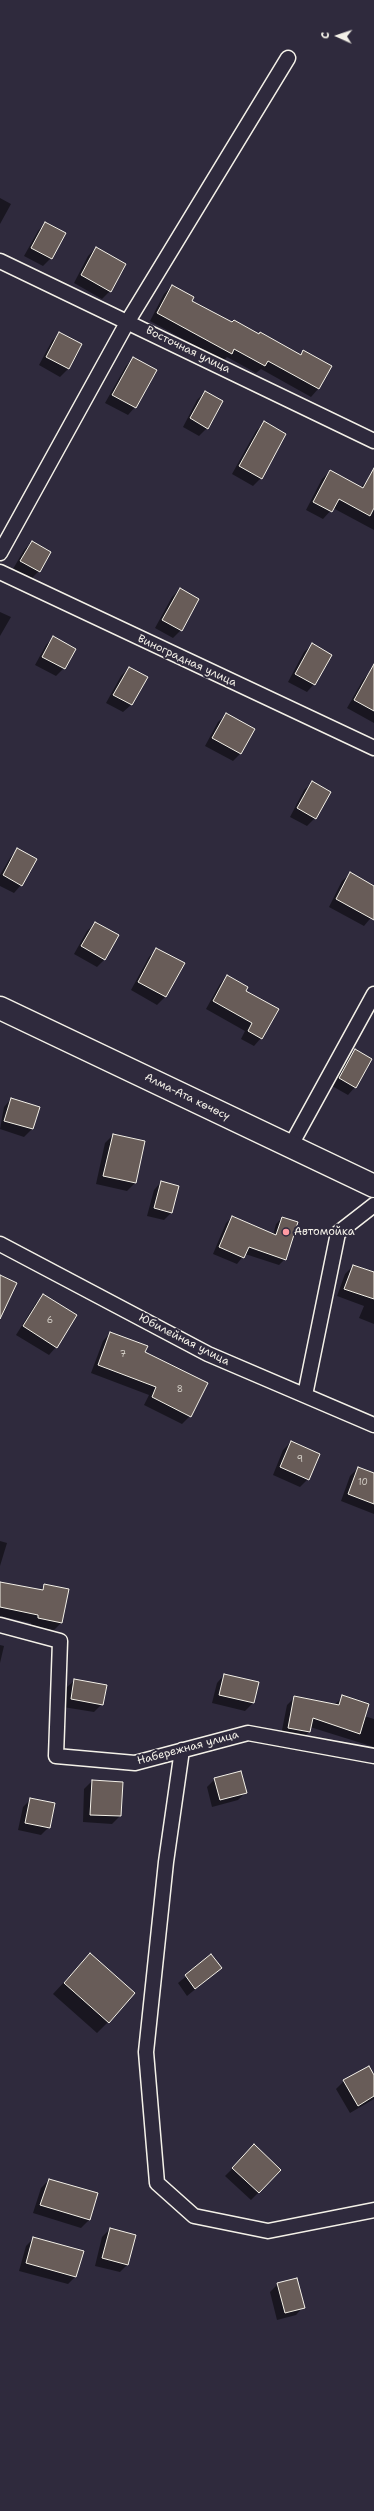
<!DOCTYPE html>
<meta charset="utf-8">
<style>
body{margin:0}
#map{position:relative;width:374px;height:2511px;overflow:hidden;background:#2f2a3d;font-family:"Shantell Sans",sans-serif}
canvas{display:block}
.north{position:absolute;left:318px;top:16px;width:40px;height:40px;-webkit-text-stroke:3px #2f2a3d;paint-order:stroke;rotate:273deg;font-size:11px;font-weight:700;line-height:16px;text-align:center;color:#f4f1e8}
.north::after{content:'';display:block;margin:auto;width:14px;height:18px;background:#f4f1e8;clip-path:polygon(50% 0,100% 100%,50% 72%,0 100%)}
</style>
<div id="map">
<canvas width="374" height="2511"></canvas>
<div class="north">С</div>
</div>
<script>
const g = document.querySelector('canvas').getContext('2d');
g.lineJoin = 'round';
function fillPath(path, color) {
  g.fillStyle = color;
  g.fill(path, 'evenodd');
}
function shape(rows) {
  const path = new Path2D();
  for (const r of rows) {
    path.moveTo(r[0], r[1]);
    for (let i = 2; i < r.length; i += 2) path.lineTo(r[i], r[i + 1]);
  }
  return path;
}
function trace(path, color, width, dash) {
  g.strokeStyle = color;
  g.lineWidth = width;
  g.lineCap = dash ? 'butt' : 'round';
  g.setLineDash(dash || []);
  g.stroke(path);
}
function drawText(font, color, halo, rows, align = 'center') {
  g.font = font + ' "Shantell Sans",sans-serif';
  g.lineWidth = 4;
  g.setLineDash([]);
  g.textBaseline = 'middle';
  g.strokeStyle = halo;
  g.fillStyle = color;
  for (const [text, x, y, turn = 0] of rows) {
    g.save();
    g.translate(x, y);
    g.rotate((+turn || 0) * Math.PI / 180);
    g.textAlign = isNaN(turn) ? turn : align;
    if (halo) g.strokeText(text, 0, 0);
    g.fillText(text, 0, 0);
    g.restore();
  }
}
fillPath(shape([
 [0,198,11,204,0,224],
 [45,223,51,258,43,266,24,256,38,231],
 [96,248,110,291,102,299,74,283,88,256],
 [172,286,191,301,232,323,300,355,303,351,331,366,318,389,311,397,261,369,256,373,227,357,223,361,150,321,164,294],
 [60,333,81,345,68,369,60,377,39,365,52,341],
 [134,358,135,407,128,415,105,403,126,366],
 [205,392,207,428,199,436,183,427,197,400],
 [264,423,261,478,253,486,232,474,256,431],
 [330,471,360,488,369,479,374,482,374,530,333,508,323,519,306,510,322,479],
 [32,542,49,552,39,571,31,579,13,569,24,550],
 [180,589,181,630,173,638,155,628,172,597],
 [0,612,11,617,0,636],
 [54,637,64,668,56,676,35,665,46,645],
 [312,645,314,684,307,692,288,682,304,652],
 [129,668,131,705,123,712,106,703,121,676],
 [370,672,374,674,374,723,347,708,363,680],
 [226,715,241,753,233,761,205,746,218,722],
 [312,783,315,818,307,826,290,817,304,790],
 [17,850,21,885,14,893,0,886,0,875,10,858],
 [350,874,374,887,374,914,364,926,329,907,342,881],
 [95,923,105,959,97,967,74,954,87,931],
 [157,949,183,964,165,997,157,1005,131,990,149,957],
 [228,976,245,991,261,1038,254,1046,241,1039,245,1031,206,1009,220,984],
 [355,1050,355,1087,348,1095,332,1086,347,1058],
 [11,1099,38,1107,32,1129,24,1137,0,1129,4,1107],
 [113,1135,144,1141,135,1183,127,1191,96,1184,105,1143],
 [161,1182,172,1212,164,1220,147,1216,154,1190],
 [232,1217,273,1235,276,1224,282,1218,285,1259,279,1265,245,1254,237,1264,213,1254,226,1223],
 [353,1266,374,1273,374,1324,359,1318,364,1306,337,1296,345,1274],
 [44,1295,56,1347,49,1355,16,1335,36,1303],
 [110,1333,144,1352,190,1416,182,1424,144,1405,149,1395,91,1373,103,1341],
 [291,1442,308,1479,300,1487,273,1475,283,1450],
 [358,1468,374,1474,374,1514,341,1501,350,1476],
 [0,1541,7,1543,0,1566],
 [44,1586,61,1623,54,1630,31,1626,31,1623,0,1616,0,1595,39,1591],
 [0,1645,4,1646,0,1663],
 [224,1675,253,1703,245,1711,212,1703,217,1683],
 [75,1680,102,1704,94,1712,63,1707,67,1687],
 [343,1697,364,1716,374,1719,374,1747,310,1727,309,1732,301,1739,281,1735,287,1705,294,1698,335,1704],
 [215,1779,246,1792,238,1800,212,1807,207,1787],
 [92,1781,120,1816,112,1824,83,1822,84,1789],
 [31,1799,49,1827,41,1835,18,1830,23,1807],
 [90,1954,108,2022,97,2033,53,1994],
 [211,1956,221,1968,187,1996,178,1983],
 [374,2077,374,2099,350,2113,336,2089,344,2081],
 [247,2154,259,2192,251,2200,225,2176],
 [49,2180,97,2194,89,2220,81,2228,33,2213,41,2188],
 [110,2229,128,2264,120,2272,95,2266,102,2237],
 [34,2238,75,2277,68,2284,19,2271,26,2246],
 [278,2284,303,2307,296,2315,277,2320,270,2292]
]), '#0007');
const building = shape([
 [45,222,66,233,52,259,31,248,45,222],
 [96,247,126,264,111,292,81,275,96,247],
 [172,285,194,297,192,301,232,322,234,320,259,334,260,332,301,355,303,350,332,366,319,389,268,361,265,366,234,349,232,354,157,313,172,285],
 [59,332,82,344,69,369,46,357,59,332],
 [133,357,157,370,136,408,112,395,133,357],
 [205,391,223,401,208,429,190,418,205,391],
 [264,421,286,434,262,479,239,466,264,421],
 [374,468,374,508,370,516,339,499,332,512,313,502,330,470,363,488,374,468],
 [32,541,51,552,40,572,20,561,32,541],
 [180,588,199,599,182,631,162,620,180,588],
 [53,636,76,649,65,669,42,657,53,636],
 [312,643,332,655,315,685,295,674,312,643],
 [374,664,374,711,354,700,374,664],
 [129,667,148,677,132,705,113,695,129,667],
 [226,713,255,729,241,754,212,738,226,713],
 [312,781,331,792,316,819,297,808,312,781],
 [17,848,37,859,22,886,3,875,17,848],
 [350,872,374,886,374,920,336,899,350,872],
 [95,922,119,935,105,960,81,946,95,922],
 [156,948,185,963,166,997,138,982,156,948],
 [227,975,248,987,246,991,279,1009,262,1039,248,1031,252,1023,213,1001,227,975],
 [355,1049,372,1059,356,1088,339,1078,355,1049],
 [11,1098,40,1107,33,1129,4,1121,11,1098],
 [113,1134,145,1141,136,1183,103,1176,113,1134],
 [161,1181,179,1186,172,1213,154,1208,161,1181],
 [232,1216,276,1235,282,1217,298,1222,286,1260,249,1247,244,1258,219,1247,232,1216],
 [353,1265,374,1272,374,1299,344,1289,353,1265],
 [0,1275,17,1283,0,1319,0,1275],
 [43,1294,77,1315,57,1348,23,1326,43,1294],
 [110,1332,148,1346,145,1352,208,1383,191,1417,152,1397,156,1387,98,1365,110,1332],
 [291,1441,320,1454,309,1480,280,1467,291,1441],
 [358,1467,374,1473,374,1504,348,1494,358,1467],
 [0,1582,43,1590,44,1584,69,1589,62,1623,38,1618,38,1615,0,1607,0,1582],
 [224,1674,259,1682,254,1703,219,1695,224,1674],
 [74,1679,107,1685,103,1705,71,1699,74,1679],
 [342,1695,369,1704,360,1734,313,1718,310,1732,288,1728,294,1696,339,1705,342,1695],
 [241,1771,247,1793,220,1800,214,1778,241,1771],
 [92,1780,123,1782,121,1816,90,1815,92,1780],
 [30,1798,55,1803,50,1828,25,1823,30,1798],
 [90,1953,135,1993,109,2023,64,1983,90,1953],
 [211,1954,222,1968,195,1989,185,1975,211,1954],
 [369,2066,374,2075,374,2096,358,2106,343,2080,369,2066],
 [254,2144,281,2170,259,2193,232,2168,254,2144],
 [49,2179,98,2193,90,2220,40,2205,49,2179],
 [110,2228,136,2235,128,2265,102,2258,110,2228],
 [33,2237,84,2251,76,2277,26,2263,33,2237],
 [297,2278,305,2308,285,2313,277,2283,297,2278]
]);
fillPath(building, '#685c58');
trace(building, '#f4f1e8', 1);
const minor = shape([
 [0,261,374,441],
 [0,553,128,321,288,58],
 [0,572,374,748],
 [290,1147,374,994],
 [0,1244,208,1354,374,1425],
 [305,1395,338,1233,374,1205],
 [0,1625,60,1641,56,1756,135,1763,248,1733,374,1756],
 [182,1750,166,1862,146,2052,157,2183,194,2216,268,2231,374,2210]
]);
const trunk = shape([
 [0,1008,374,1186]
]);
trace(minor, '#f4f1e8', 17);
trace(trunk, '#f4f1e8', 25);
trace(minor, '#2f2a3d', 14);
trace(trunk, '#2f2a3d', 22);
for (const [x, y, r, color] of [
 [286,1232,4,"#ff9aa2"]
]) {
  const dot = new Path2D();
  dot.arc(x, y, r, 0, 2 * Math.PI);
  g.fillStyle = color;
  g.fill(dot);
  trace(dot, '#2f2a3d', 1.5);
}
drawText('9px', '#d1ccc4', null, [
 ["6",50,1321],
 ["7",123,1355],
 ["8",180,1390],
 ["9",300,1460],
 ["10",363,1483]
]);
drawText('11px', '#f4f1e8', '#2f2a3d', [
 ["Восточная улица",188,350,26],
 ["Виноградная улица",187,661,25],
 ["Алма-Ата көчөсү",187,1097,26],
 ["Юбилейная улица",184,1340,27],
 ["Набережная улица",188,1748,-15]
]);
drawText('11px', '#f4f1e8', '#2f2a3d', [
 ["Автомойка",294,1232]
], 'left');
</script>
